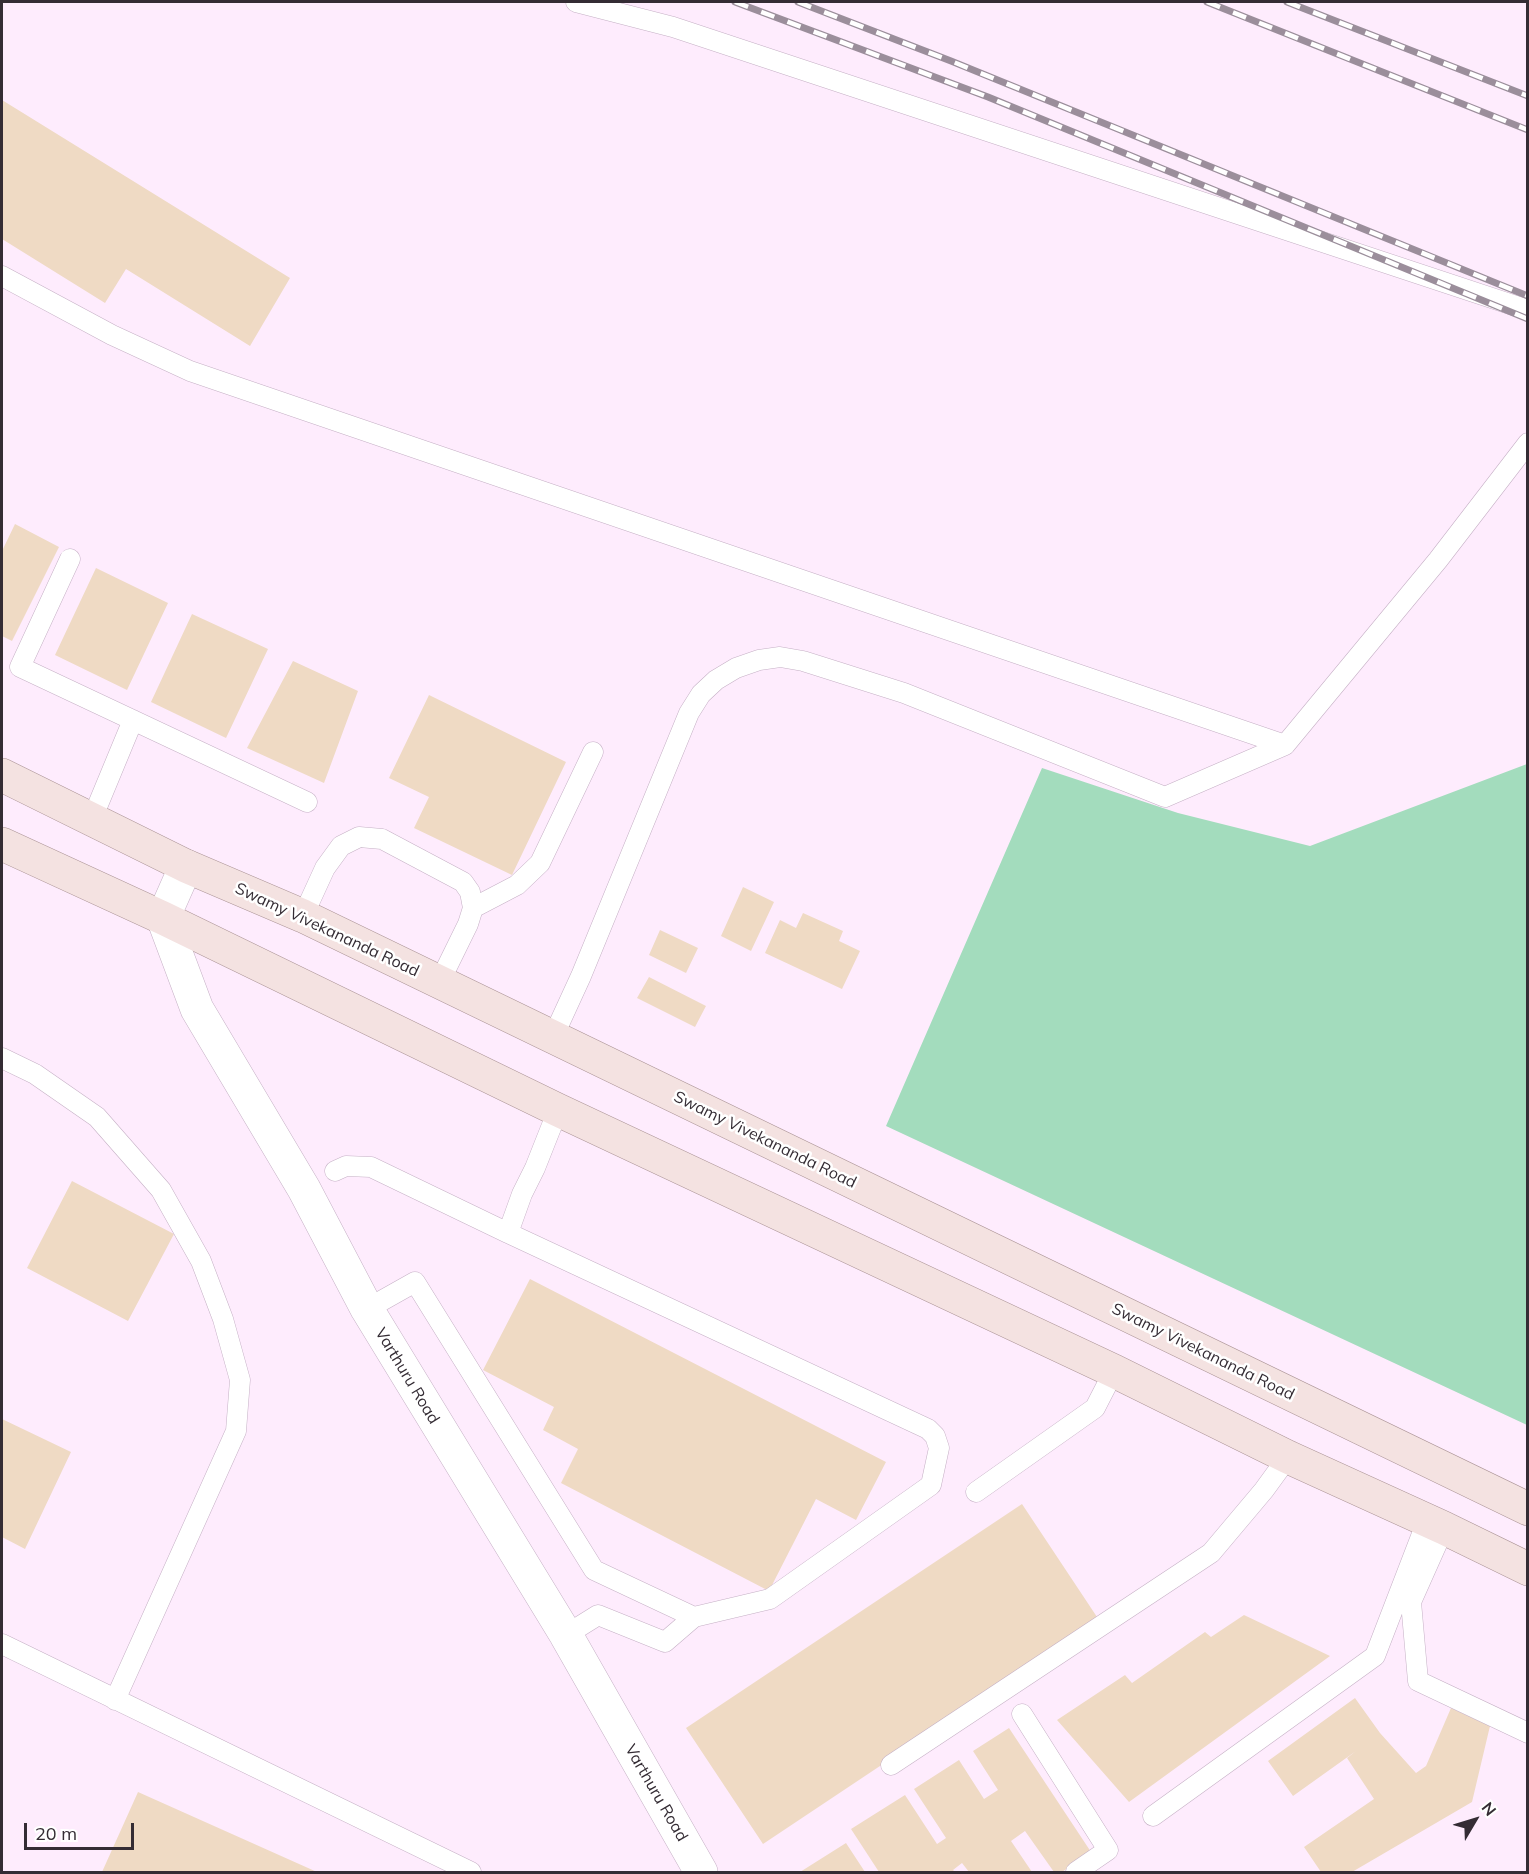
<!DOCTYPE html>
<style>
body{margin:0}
#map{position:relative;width:1529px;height:1874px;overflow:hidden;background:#feecfd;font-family:Mulish,sans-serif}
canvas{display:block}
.frame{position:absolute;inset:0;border:3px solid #342c34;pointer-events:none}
.north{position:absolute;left:1445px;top:1790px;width:60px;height:60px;-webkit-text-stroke:4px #fff;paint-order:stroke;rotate:52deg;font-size:16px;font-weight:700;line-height:24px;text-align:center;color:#342c34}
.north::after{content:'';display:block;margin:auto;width:21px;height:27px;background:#342c34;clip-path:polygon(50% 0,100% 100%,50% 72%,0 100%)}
.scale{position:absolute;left:24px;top:1823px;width:110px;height:27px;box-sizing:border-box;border:3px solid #342c34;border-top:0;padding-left:8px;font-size:18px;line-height:21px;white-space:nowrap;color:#342c34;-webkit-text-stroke:4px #fff;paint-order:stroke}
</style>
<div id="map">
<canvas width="1529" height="1874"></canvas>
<div class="frame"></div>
<div class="north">N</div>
<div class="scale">20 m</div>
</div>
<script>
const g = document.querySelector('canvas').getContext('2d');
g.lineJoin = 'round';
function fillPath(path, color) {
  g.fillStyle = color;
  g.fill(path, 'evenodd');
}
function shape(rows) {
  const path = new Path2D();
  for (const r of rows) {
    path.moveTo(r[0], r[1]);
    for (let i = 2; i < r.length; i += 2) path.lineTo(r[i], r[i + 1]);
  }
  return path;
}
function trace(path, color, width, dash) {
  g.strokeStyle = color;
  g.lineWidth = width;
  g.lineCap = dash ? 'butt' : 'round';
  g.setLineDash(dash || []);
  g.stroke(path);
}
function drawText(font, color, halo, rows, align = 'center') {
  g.font = font + ' Mulish,sans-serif';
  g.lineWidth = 5;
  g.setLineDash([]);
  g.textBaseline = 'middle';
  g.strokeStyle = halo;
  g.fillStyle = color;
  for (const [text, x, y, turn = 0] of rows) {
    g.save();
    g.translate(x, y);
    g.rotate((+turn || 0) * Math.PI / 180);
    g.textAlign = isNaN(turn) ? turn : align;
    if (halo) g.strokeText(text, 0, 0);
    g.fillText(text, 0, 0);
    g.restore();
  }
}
fillPath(shape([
 [1527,764,1527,1425,886,1126,1042,768,1178,813,1310,846]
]), '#a3dcbd');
fillPath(shape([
 [2,100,290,278,250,346,126,269,105,303,2,239],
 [15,524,59,547,12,641,2,636,2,551],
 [96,568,168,603,127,690,55,655],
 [192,614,268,649,226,738,151,702],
 [293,661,358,691,324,783,247,748],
 [429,695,566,762,512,875,414,828,429,797,389,778],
 [743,887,774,902,751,951,721,936],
 [803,913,843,931,839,941,860,951,842,989,765,953,780,920,796,928],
 [660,930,698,948,686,973,649,955],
 [649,977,706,1006,695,1027,637,998],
 [72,1181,174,1234,128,1321,27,1268],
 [530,1279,886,1462,856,1520,816,1499,769,1591,561,1483,578,1449,543,1430,554,1407,483,1370],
 [2,1419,71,1452,25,1549,2,1537],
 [1022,1504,1099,1620,763,1844,686,1728],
 [1244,1615,1330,1656,1129,1802,1057,1720,1125,1675,1132,1683,1205,1632,1211,1637],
 [1355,1698,1380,1733,1416,1773,1426,1766,1451,1708,1490,1726,1472,1802,1352,1872,1321,1872,1304,1847,1374,1799,1347,1758,1356,1751,1293,1796,1268,1761],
 [1009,1728,1091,1852,1062,1872,1054,1872,1025,1831,1011,1841,1032,1872,969,1872,962,1863,953,1870,955,1872,879,1872,851,1829,905,1795,937,1844,946,1838,914,1789,959,1760,984,1799,998,1790,973,1751],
 [138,1792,317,1872,102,1872],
 [846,1843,865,1872,800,1872]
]), '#efdac4');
const service = shape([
 [576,2,673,27,1528,310],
 [2,276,112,335,190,371,1285,745],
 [70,559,20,667,307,802],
 [92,819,133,720],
 [473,908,517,885,540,863,593,752],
 [303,916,325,868,341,846,359,837,382,839,463,882,470,892,473,908,468,924,439,983],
 [553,1037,581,976,689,713,701,694,716,680,736,668,759,660,780,657,803,661,904,693,1165,797,1285,745,1438,560,1528,443],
 [2,1058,35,1074,97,1117,161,1190,201,1261,223,1319,240,1380,236,1431,115,1700],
 [335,1171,346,1166,371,1167,508,1233,522,1194,535,1168,558,1110],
 [367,1309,415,1282,594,1570,694,1617,770,1599,931,1485,939,1448,935,1436,928,1429,508,1233],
 [976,1492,1095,1408,1114,1371],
 [1444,1528,1411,1602,1418,1681,1528,1733],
 [566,1635,598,1615,665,1642,694,1617],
 [2,1644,471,1872],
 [1022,1714,1108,1850,1076,1872],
 [891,1765,1211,1553,1264,1490,1288,1457],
 [1153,1816,1375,1656,1427,1521]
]);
const tertiary = shape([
 [186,866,163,918,197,1009,304,1189,367,1309,566,1635,701,1872]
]);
const primary = shape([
 [2,775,186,866,303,916,1528,1509],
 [2,844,163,918,558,1110,1114,1371,1288,1457,1444,1528,1528,1569]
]);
trace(service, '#c5b0c5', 21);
trace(tertiary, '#c5b0c5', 34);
trace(primary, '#ac9597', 34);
trace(service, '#fff', 20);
trace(tertiary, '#fff', 33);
trace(primary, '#f4e2e1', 33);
const rail = shape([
 [735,2,988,97,1528,319],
 [798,2,951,61,1528,296],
 [1207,2,1528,130],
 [1287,2,1528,96]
]);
trace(rail, '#9b8e9b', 7);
trace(rail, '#fff', 4.5, [14]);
drawText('16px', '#342c34', '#fff', [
 ["Swamy Vivekananda Road",327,930,25],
 ["Swamy Vivekananda Road",765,1140,26],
 ["Swamy Vivekananda Road",1203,1352,26],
 ["Varthuru Road",407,1376,59],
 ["Varthuru Road",656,1793,60]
]);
</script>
